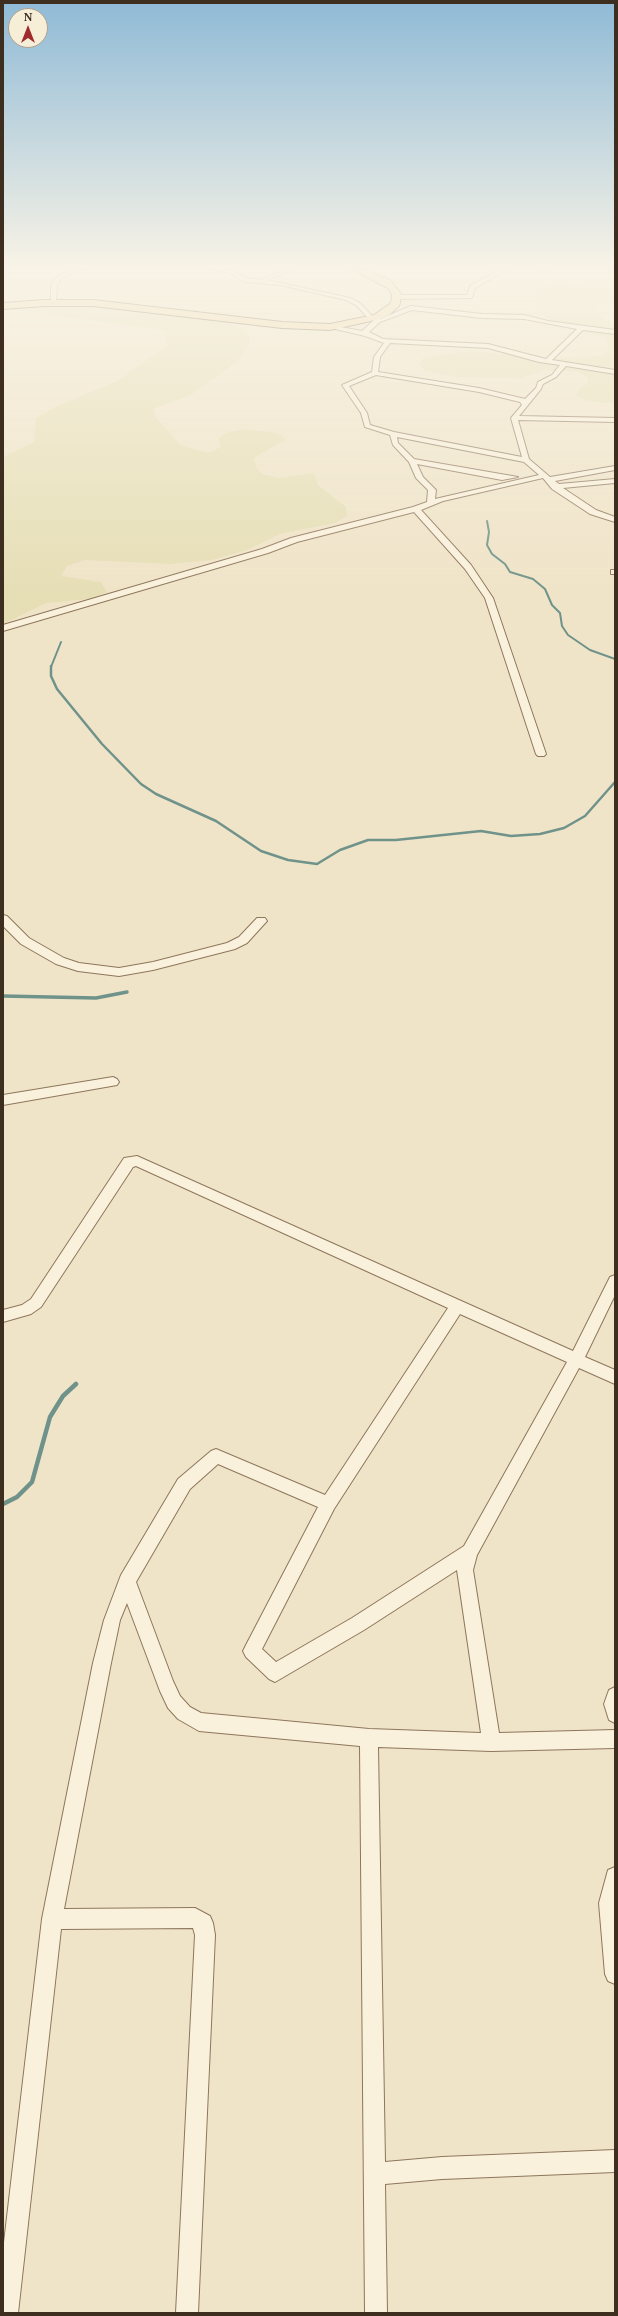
<!DOCTYPE html>
<style>
body{margin:0}
#map{position:relative;width:618px;height:2316px;overflow:hidden;background:#f0e4c8;font-family:"Noto Serif",serif}
canvas{display:block}
.frame{position:absolute;inset:0;border:4px solid #3d2e20;pointer-events:none}
.north{position:absolute;left:8px;top:8px;width:40px;height:40px;box-sizing:border-box;background:#f7eed8;border:1px solid #ada18e;border-radius:50%;rotate:0deg;font-size:11px;font-weight:700;line-height:16px;text-align:center;color:#3d2e20}
.north::after{content:'';display:block;margin:auto;width:14px;height:18px;background:#9e2a2b;clip-path:polygon(50% 0,100% 100%,50% 72%,0 100%)}
</style>
<div id="map">
<canvas width="618" height="2316"></canvas>
<div class="frame"></div>
<div class="north">N</div>
</div>
<script>
const g = document.querySelector('canvas').getContext('2d');
g.lineJoin = 'round';
function fillPath(path, color) {
  g.fillStyle = color;
  g.fill(path, 'evenodd');
}
function shape(rows) {
  const path = new Path2D();
  for (const r of rows) {
    path.moveTo(r[0], r[1]);
    for (let i = 2; i < r.length; i += 2) path.lineTo(r[i], r[i + 1]);
  }
  return path;
}
function trace(path, color, width, dash) {
  g.strokeStyle = color;
  g.lineWidth = width;
  g.lineCap = dash ? 'butt' : 'round';
  g.setLineDash(dash || []);
  g.stroke(path);
}
fillPath(shape([
 [559,281,615,289,615,304,598,305,593,310,598,315,615,325,615,402,603,403,586,401,576,395,579,389,587,384,588,378,578,372,546,370,522,378,456,377,426,371,419,365,422,359,435,355,474,351,539,358,589,357,603,355,609,349,606,338,554,324,539,313,536,307,535,291,537,287],
 [82,304,172,312,228,322,246,331,250,337,250,343,238,361,189,396,153,409,155,416,180,445,209,453,221,447,218,439,226,433,243,429,278,433,286,439,254,458,256,467,262,474,279,478,314,473,318,485,346,507,347,516,335,523,280,534,247,550,212,560,170,564,85,560,67,566,61,576,101,582,107,592,91,599,46,603,3,624,3,457,34,442,36,418,59,405,117,381,167,346,164,330,10,310,8,308]
]), '#e6deb5');
trace(shape([
 [487,521,489,532,487,545,492,554,505,564,510,572,533,579,545,589,552,605,560,613,562,626,568,635,590,650,615,659],
 [51,667,61,642]
]), '#6f938a', 2);
trace(shape([
 [51,666,51,676,57,689,102,744,141,784,156,794,216,821,261,851,288,860,317,864,340,850,368,840,396,840,481,831,511,836,540,834,564,828,585,816,615,782]
]), '#6f938a', 2.5);
trace(shape([
 [3,996,96,998,127,992]
]), '#6f938a', 3.5);
trace(shape([
 [3,1504,17,1497,32,1482,50,1417,63,1396,76,1384]
]), '#6f938a', 4.5);
const street = shape([
 [74,269,81,269,62,278,57,285,56,303,51,304,51,285,58,276,74,269],
 [211,269,231,270,246,278,260,280,287,269,294,269,267,280,350,298,360,303,374,318,377,315,380,319,411,306,482,314,524,315,548,321,615,330,615,334,583,330,552,360,615,370,615,374,566,366,556,377,543,384,541,389,519,416,615,418,615,422,518,420,529,459,550,477,615,466,615,470,555,481,559,484,615,479,615,483,563,488,596,510,615,517,615,522,590,514,552,489,543,478,443,501,421,510,471,565,493,598,546,754,544,756,538,756,536,754,485,598,465,569,414,512,297,542,268,553,3,631,3,625,262,549,291,538,413,507,427,502,428,490,416,478,409,462,393,445,390,435,365,427,361,413,342,385,372,372,374,357,384,343,365,336,327,327,330,325,362,331,374,320,370,320,356,305,346,300,280,285,245,282,229,273,211,269],
 [412,310,482,318,524,319,577,329,546,359,488,344,383,339,369,332,380,322,412,310],
 [390,343,488,348,539,362,560,365,552,375,538,382,536,388,525,399,479,388,378,372,380,357,390,343],
 [376,375,479,392,520,402,522,405,511,418,522,457,394,432,370,425,367,413,349,386,376,375],
 [397,437,524,462,539,475,435,499,436,490,423,477,417,464,502,480,518,477,414,459,398,443,397,437],
 [501,269,508,269,475,288,472,298,397,299,394,297,397,295,467,295,470,286,501,269],
 [537,269,544,269,550,272,547,274,537,269],
 [611,570,615,570,615,574,611,574,611,570],
 [3,915,7,916,29,938,64,958,79,963,119,968,153,962,227,943,239,937,257,918,265,918,267,921,247,943,235,949,153,970,119,976,78,971,56,964,21,944,3,926,3,915],
 [113,1077,117,1079,119,1082,117,1085,3,1105,3,1095,113,1077],
 [137,1156,573,1351,610,1277,615,1275,615,1295,585,1357,615,1370,615,1384,579,1368,477,1555,473,1570,499,1733,615,1730,615,1748,491,1751,378,1747,385,2162,442,2157,615,2150,615,2172,442,2179,385,2184,387,2313,365,2313,360,1746,199,1731,178,1719,168,1708,160,1691,127,1603,120,1620,111,1663,64,1909,195,1908,210,1916,213,1923,215,1935,198,2313,176,2313,195,1935,193,1928,61,1929,18,2313,3,2313,3,2251,42,1919,93,1663,104,1620,121,1575,178,1479,211,1451,216,1449,325,1495,448,1308,136,1166,133,1167,41,1307,31,1314,3,1322,3,1310,22,1305,31,1299,124,1158,137,1156],
 [460,1314,567,1362,464,1546,352,1618,276,1662,262,1649,334,1509,460,1314],
 [218,1464,318,1507,246,1645,243,1651,246,1657,269,1679,275,1682,364,1630,457,1570,481,1733,369,1729,201,1713,190,1707,180,1696,173,1681,136,1582,190,1489,218,1464],
 [615,1687,615,1723,609,1720,604,1704,609,1690,615,1687],
 [615,1867,615,1984,608,1981,605,1974,599,1903,608,1870,615,1867]
]);
const primary = shape([
 [351,269,362,269,390,280,402,295,399,306,389,315,380,319,330,330,282,328,93,306,44,306,3,309,3,303,44,300,93,300,282,322,330,324,374,315,391,303,392,295,388,288,351,269]
]);
trace(street, '#8d765c', 2);
trace(primary, '#5b4430', 2);
fillPath(street, '#faf1dc');
fillPath(primary, '#f3d9a0');
const sky = g.createLinearGradient(0, 0, 0, 593);
sky.addColorStop(0, '#8fbad6');
sky.addColorStop(0.45, '#f8f3e6');
sky.addColorStop(1, '#f8f3e600');
g.fillStyle = sky;
g.fillRect(0, 0, 618, 593);
</script>
